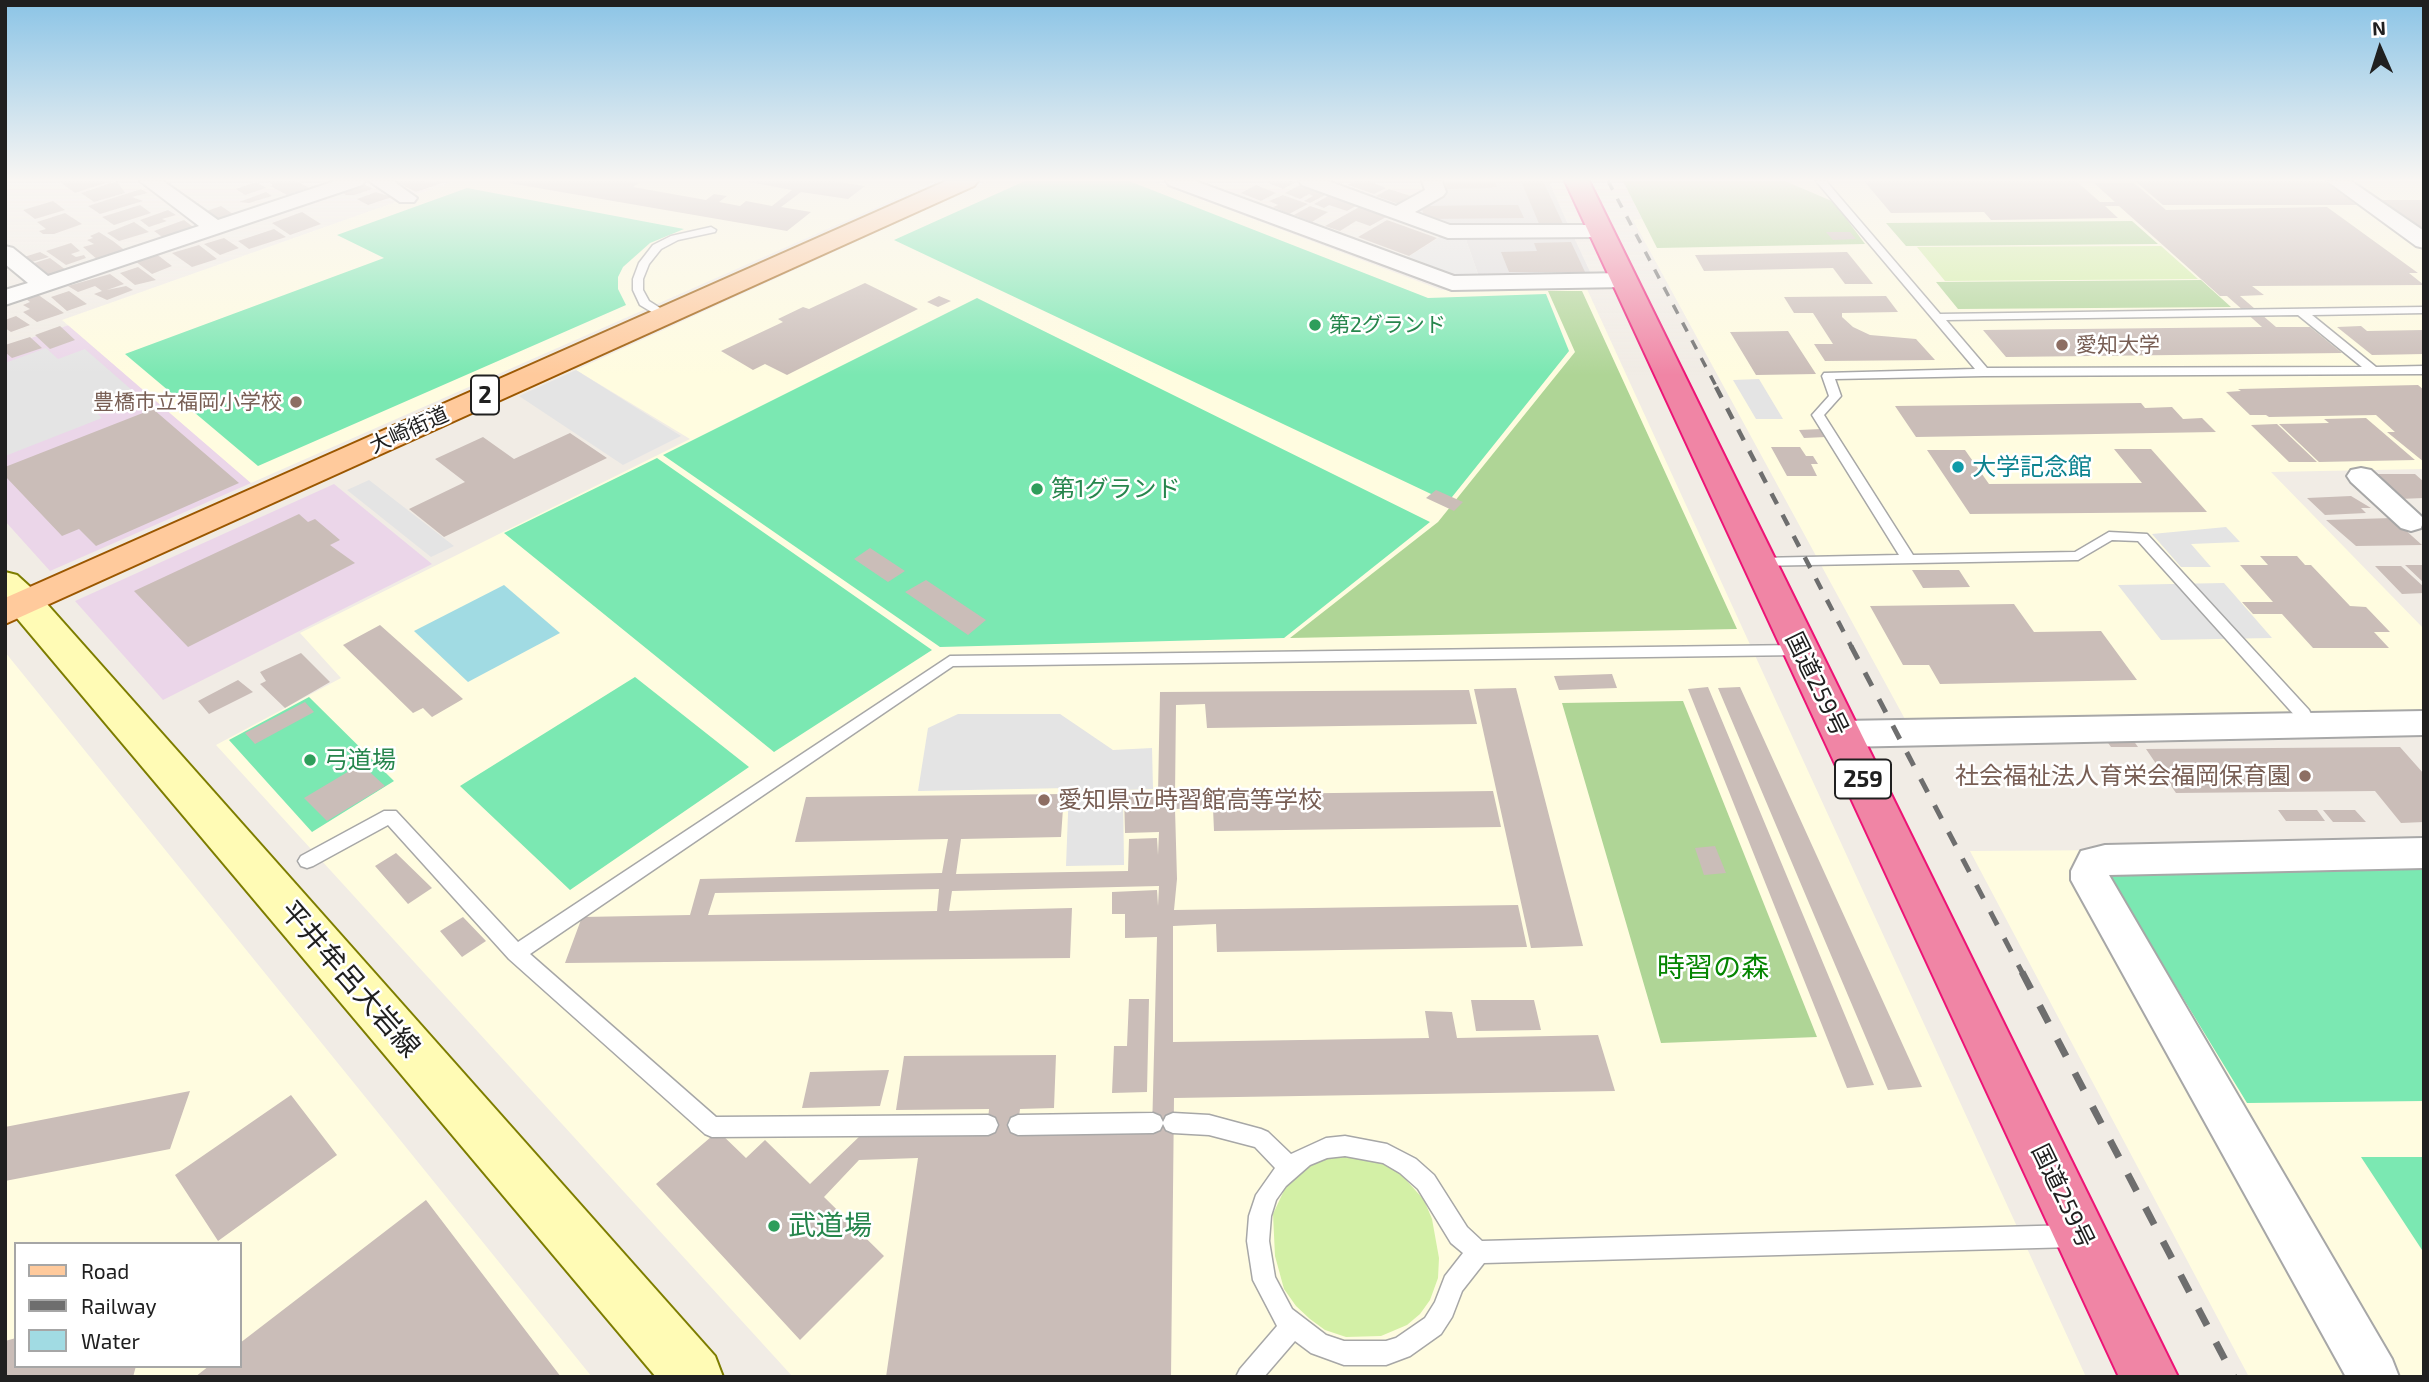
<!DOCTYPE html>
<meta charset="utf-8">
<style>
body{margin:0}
#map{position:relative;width:2429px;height:1382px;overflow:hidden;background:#f1ece5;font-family:"Exo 2",sans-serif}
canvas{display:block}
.frame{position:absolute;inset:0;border:7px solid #202020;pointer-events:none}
.legend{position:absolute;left:14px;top:1242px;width:228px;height:126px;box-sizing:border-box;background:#fff;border:2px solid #a6a6a6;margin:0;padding:9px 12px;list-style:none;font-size:21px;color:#202020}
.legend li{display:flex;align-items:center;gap:14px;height:35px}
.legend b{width:35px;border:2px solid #a6a6a6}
.north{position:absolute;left:2345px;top:14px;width:70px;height:70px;-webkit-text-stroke:5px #fff;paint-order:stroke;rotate:357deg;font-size:19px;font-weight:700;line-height:28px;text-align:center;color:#202020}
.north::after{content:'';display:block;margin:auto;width:24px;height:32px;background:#202020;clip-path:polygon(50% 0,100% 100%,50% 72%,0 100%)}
</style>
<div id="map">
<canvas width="2429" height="1382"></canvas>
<div class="frame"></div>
<ul class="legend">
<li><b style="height:9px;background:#ffca9c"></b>Road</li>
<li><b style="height:9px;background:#6e6e6e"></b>Railway</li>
<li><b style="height:19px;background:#a1dbe3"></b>Water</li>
</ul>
<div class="north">N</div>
</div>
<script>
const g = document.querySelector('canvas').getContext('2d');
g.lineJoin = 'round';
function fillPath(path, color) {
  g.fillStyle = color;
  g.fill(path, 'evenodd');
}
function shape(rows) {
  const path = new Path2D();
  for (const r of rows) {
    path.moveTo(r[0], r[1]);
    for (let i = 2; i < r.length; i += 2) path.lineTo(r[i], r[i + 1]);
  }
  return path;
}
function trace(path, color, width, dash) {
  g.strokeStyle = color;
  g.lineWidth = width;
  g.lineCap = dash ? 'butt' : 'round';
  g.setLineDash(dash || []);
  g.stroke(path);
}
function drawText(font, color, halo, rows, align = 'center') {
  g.font = font + ' "Exo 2","Noto Sans JP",sans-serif';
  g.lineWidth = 5;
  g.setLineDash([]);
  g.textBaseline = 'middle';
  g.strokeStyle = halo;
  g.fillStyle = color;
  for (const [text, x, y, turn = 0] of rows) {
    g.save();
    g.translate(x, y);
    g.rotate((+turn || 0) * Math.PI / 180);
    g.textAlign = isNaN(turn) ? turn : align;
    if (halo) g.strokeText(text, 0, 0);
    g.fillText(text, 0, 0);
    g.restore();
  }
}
fillPath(shape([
 [1436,181,1549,181,1569,227,1449,229,1405,213],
 [1572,233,1590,272,1478,274,1464,234]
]), '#dedcdd');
fillPath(shape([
 [69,325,251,483,50,571,5,521,5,347],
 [334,484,432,564,163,700,75,601]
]), '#ebd6e9');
fillPath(shape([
 [455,181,936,181,251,483,62,320],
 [989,181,1152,181,1441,290,1586,287,2086,1377,793,1377,216,745,341,678,300,633,690,439,576,370],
 [1623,181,2424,181,2424,469,2271,472,2424,629,2424,712,1906,721,1633,220,1642,219],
 [5,652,592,1377,5,1377],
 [16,1244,240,1244,240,1366,16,1366],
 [2424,848,2424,1377,2249,1377,1970,851]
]), '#fffce0');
fillPath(shape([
 [2161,246,2198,279,1945,281,1917,247],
 [1345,1155,1380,1161,1399,1172,1424,1200,1432,1219,1439,1258,1438,1278,1430,1300,1420,1314,1407,1325,1381,1336,1346,1337,1325,1330,1310,1319,1296,1306,1284,1289,1275,1256,1273,1214,1288,1182,1308,1165,1329,1157]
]), '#d3f0a6');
fillPath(shape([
 [1623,181,1785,181,1834,202,1865,244,1657,248],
 [2132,221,2158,244,1906,246,1886,223],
 [2201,280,2231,307,1958,309,1936,282],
 [1548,291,1582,291,1737,629,1290,638,1438,522,1575,352],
 [1683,701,1817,1037,1661,1043,1562,703]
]), '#afd596');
fillPath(shape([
 [1025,181,1129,181,1428,298,1546,294,1569,351,1448,502,894,240],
 [467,188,684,229,650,243,623,267,618,277,618,289,626,305,258,466,125,354,384,258,337,235],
 [977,298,1430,522,1284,638,940,647,663,455],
 [657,458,932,650,774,752,504,533],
 [635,677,749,767,570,890,460,786],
 [309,697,394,781,312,832,229,740],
 [2424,862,2424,1101,2247,1103,2102,865],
 [2361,1157,2424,1157,2424,1253]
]), '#7be8b2');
fillPath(shape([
 [1444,234,1464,234,1478,274,1454,274,1408,257],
 [46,348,58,359,85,349,134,392,92,408,102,418,5,456,5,363],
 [576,370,681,436,623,465,519,396],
 [1759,379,1783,419,1756,419,1733,380],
 [369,480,454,546,431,557,347,490],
 [2226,527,2240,542,2191,544,2211,567,2181,567,2152,534],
 [2224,583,2272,638,2161,640,2118,585],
 [958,714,1060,714,1113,750,1152,748,1153,789,1123,790,1124,865,1066,866,1069,788,918,791,928,728]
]), '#e4e4e4');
fillPath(shape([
 [504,585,560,633,468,682,414,631]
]), '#a1dbe3');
fillPath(shape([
 [59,181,102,181,105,183,75,193],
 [117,181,125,193,94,202,81,193],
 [268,181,297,181,309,188,287,195,270,186,273,185],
 [395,181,423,181,427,183,439,181,442,183,416,192],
 [513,181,626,181,639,183,633,187,706,200,714,194,727,196,719,202,740,206,746,201,772,206,792,190,744,181,833,181,865,186,848,199,801,192,781,207,811,212,787,231,509,183],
 [1264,181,1290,181,1294,183,1283,189],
 [1356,181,1368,181,1386,188,1374,194,1348,185],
 [1521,181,1543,181,1564,226,1540,226],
 [1864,181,2076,181,2100,202,2115,202,2094,183,2134,183,2166,210,2327,207,2418,273,2409,273,2424,285,2252,286,2264,295,2240,296,2276,327,2310,327,2342,353,2006,357,1983,330,2262,327,2227,296,2220,296,2119,206,2105,206,2118,218,1991,220,1984,212,1891,213],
 [2135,181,2324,181,2357,205,2163,205],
 [256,182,266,188,245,195,236,189],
 [1495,182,1497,187,1486,188,1443,189,1440,183],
 [364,184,373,189,354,195,346,195,341,192],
 [1256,185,1276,193,1261,201,1241,193],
 [1300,185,1327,194,1310,203,1304,201,1313,196,1309,194,1300,199,1285,193],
 [141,189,148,193,132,197,143,201,100,214,88,206],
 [1389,189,1414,197,1401,205,1376,196],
 [266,192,272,196,249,203,239,202],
 [376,192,392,197,368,205,357,199],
 [1283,195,1308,204,1289,214,1273,207,1278,205,1269,201],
 [1330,195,1352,203,1356,206,1347,211,1329,205,1324,208,1314,204],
 [2373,200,2424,200,2424,235],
 [53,201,65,210,35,219,23,210],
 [140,205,151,213,114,225,102,217],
 [1499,205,1518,205,1524,218,1425,219,1421,206],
 [221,206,233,214,217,219,207,211],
 [1310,206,1328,212,1312,222,1294,215],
 [1361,206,1388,216,1370,226,1356,221,1340,231,1325,226],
 [168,210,176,215,162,219,167,221,149,227,140,220],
 [302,212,321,224,290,235,272,223],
 [65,213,82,224,54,234,43,234,39,231,46,229,37,222],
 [184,220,196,229,165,239,154,231],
 [1387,220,1437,238,1409,256,1358,237],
 [134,222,149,232,119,241,107,233],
 [274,229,286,237,249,249,238,241],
 [99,232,113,241,127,252,99,261,83,247,94,244,87,240,93,238,90,236],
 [1826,232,1850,232,1856,239,1833,240],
 [224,238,239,248,220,255,204,244],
 [1571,242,1585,272,1509,272,1501,252,1537,251,1534,243],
 [71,243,80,251,71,254,76,257,84,255,86,258,66,265,46,251],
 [199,245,217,259,192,267,172,253],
 [40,252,49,257,32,262,24,257],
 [1847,252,1873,284,1845,284,1833,268,1704,271,1695,255],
 [155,253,172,266,152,274,135,261],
 [50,258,66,270,46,277,28,265],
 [138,267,156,280,135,285,120,273],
 [110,274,124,284,107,290,126,286,133,290,107,300,94,294,102,291,95,286,78,292,68,286],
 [865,283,918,309,787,375,765,364,753,370,721,351,783,322,778,319,803,307,809,309],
 [69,291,87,304,67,311,51,297],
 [37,294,64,313,37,322,23,312,30,309,23,305,30,302,25,298],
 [939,296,951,301,938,307,927,302],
 [1886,296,1898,312,1842,313,1842,317,1853,327,1870,335,1916,339,1935,360,1825,361,1814,344,1833,344,1813,313,1794,313,1784,297],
 [16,316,30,325,11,332,5,328,5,320],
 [60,326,75,340,50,349,35,335],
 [2361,326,2367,331,2424,330,2424,354,2372,355,2337,327],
 [1788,331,1816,374,1756,375,1730,332],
 [30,337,42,348,12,358,5,352,5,345],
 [2418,385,2424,390,2424,462,2387,432,2395,432,2376,415,2269,417,2266,415,2250,415,2226,392,2241,391,2238,389],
 [133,393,143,402,114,413,105,404],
 [2141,403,2145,408,2172,407,2183,419,2202,418,2216,432,1916,437,1895,406],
 [153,409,239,483,96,546,79,529,62,536,5,476,5,467],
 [2366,418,2415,460,2319,462,2279,424,2329,423,2324,419],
 [2277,424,2317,462,2289,462,2251,425],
 [1821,429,1826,437,1804,438,1799,430],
 [570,433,607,458,444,537,409,509,465,482,435,459,483,437,514,459],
 [1771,447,1800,447,1806,456,1813,456,1818,464,1811,464,1817,476,1787,476],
 [2114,449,2151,449,2207,512,1970,514,1927,450,1965,450,1989,484,2142,483],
 [2373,474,2415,474,2424,482,2424,498,2399,499],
 [1436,490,1463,502,1454,511,1426,498],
 [2351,496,2371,508,2361,508,2366,513,2325,515,2307,498],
 [299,514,308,522,315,519,340,540,330,545,355,563,188,647,134,591],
 [2392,518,2422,545,2356,546,2326,520],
 [870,548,905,571,888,582,854,559],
 [2260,556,2297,556,2305,565,2311,565,2350,606,2366,607,2390,632,2374,632,2389,648,2313,648,2282,614,2253,614,2242,602,2273,602,2240,565,2268,565],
 [2405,565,2424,565,2424,583],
 [2375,566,2401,566,2424,587,2424,593,2402,594],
 [1912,570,1959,570,1970,587,1923,588],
 [926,580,986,620,968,635,905,592],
 [2014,604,2034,632,2101,631,2137,680,1940,684,1929,665,1903,665,1870,606],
 [380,625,463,699,432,717,423,708,413,713,343,645],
 [301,653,330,682,285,708,260,684,266,681,260,672],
 [1612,674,1617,688,1559,690,1554,676],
 [238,680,253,692,209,714,198,701],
 [1708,687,1874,1085,1847,1088,1688,689],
 [1740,687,1922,1087,1888,1090,1718,688],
 [1516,688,1559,854,1583,946,1531,948,1474,689],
 [1469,690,1477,724,1207,728,1205,704,1176,705,1175,795,1493,791,1501,827,1214,831,1213,808,1175,809,1177,879,1174,910,1518,905,1527,947,1217,952,1216,924,1173,926,1173,1042,1429,1038,1425,1011,1452,1012,1457,1038,1598,1035,1615,1091,1174,1098,1171,1377,886,1377,918,1158,859,1160,824,1197,884,1256,800,1340,656,1184,718,1131,746,1158,765,1140,810,1184,862,1134,987,1132,989,1109,896,1110,904,1056,1056,1055,1054,1108,1020,1109,1017,1133,1152,1132,1157,937,1125,938,1125,914,1112,914,1112,892,1157,890,1158,906,1159,886,952,891,949,911,1072,908,1070,958,565,963,582,917,690,915,700,879,942,873,948,839,795,842,806,797,1064,794,1061,837,961,839,956,874,1128,871,1129,839,1157,838,1158,855,1159,832,1125,833,1124,795,1158,794,1160,692],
 [939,889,937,911,708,915,715,893],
 [305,702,314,712,255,744,245,733],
 [2106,740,2133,740,2138,747,2111,747],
 [2400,747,2424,774,2424,822,2401,823,2375,791,2176,793,2146,749],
 [361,764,385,786,327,821,304,798],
 [2278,810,2317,810,2325,821,2286,821],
 [2323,810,2355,810,2366,822,2333,822],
 [1715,846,1726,873,1704,875,1695,848],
 [396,853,432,888,408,904,375,866],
 [463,917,486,941,462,957,440,931],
 [1129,999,1149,999,1147,1092,1112,1093,1114,1046,1127,1046],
 [1471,1000,1534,1000,1541,1030,1476,1031],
 [889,1070,880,1106,802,1108,810,1072],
 [190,1091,170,1149,5,1181,5,1127],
 [291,1095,337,1155,218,1241,175,1175],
 [426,1200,561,1377,195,1377,209,1366,240,1366,240,1343],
 [16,1338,16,1366,136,1366,133,1377,5,1377,5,1341]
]), '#cabdb8');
const lane = shape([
 [1816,181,1826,181,1940,314,2424,307,2424,313,2312,315,2376,367,2424,366,2424,374,1984,376,1835,379,1841,396,1824,415,1913,555,2075,552,2109,532,2147,534,2309,710,2311,714,2309,718,2297,718,2138,541,2112,540,2078,560,1754,566,1752,563,1759,558,1899,555,1812,415,1829,396,1822,376,1824,373,1975,369,1816,181],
 [2298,315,2362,367,1987,368,1946,320,2298,315],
 [711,227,716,230,715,232,678,240,661,249,649,264,643,279,643,290,649,301,668,313,668,317,660,317,640,305,633,290,633,279,639,263,653,245,671,236,711,227],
 [1801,645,1809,650,1801,655,953,666,530,954,716,1117,988,1115,995,1118,998,1125,995,1132,988,1135,712,1137,705,1134,509,959,388,825,313,866,307,868,301,866,298,861,301,856,384,811,396,811,518,942,950,656,1801,645],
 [1153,1113,1160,1116,1163,1122,1166,1116,1173,1113,1209,1115,1261,1129,1268,1132,1291,1154,1326,1138,1345,1136,1387,1144,1416,1159,1434,1175,1467,1227,1482,1241,2074,1225,2082,1228,2085,1236,2082,1244,2074,1247,1484,1263,1462,1291,1452,1317,1441,1334,1410,1356,1386,1365,1344,1365,1311,1353,1295,1341,1264,1377,1236,1377,1240,1369,1277,1326,1253,1280,1247,1241,1249,1216,1256,1195,1275,1168,1255,1147,1209,1135,1173,1133,1166,1130,1163,1124,1160,1130,1153,1133,1018,1135,1011,1132,1008,1125,1011,1118,1018,1115,1153,1113],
 [1345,1156,1383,1163,1400,1173,1418,1189,1451,1243,1463,1253,1445,1276,1435,1302,1425,1318,1396,1338,1386,1341,1344,1341,1326,1335,1292,1309,1275,1277,1269,1241,1271,1216,1276,1200,1286,1186,1310,1165,1327,1158,1345,1156]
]);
const street = shape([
 [140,181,163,181,218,220,335,181,365,181,362,185,5,305,5,290,28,283,5,264,5,246,13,248,48,276,199,226,140,181],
 [369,181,393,181,417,198,414,202,400,202,369,181],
 [1166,181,1195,181,1454,276,1625,273,1633,275,1636,280,1633,285,1625,287,1452,290,1169,185,1166,181],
 [1299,181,1328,181,1396,206,1425,190,1422,181,1442,181,1446,192,1443,196,1415,212,1450,225,1601,225,1609,226,1612,231,1609,236,1601,237,1448,238,1302,185,1299,181],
 [2327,181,2351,181,2424,231,2424,248,2416,246,2327,181],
 [2361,468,2371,470,2421,516,2424,519,2421,528,2411,531,2401,528,2351,482,2347,476,2351,470,2361,468],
 [2424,711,2424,735,1841,747,1829,743,1824,734,1829,725,1841,721,2424,711],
 [2424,838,2424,868,2109,875,2392,1359,2399,1377,2346,1377,2077,891,2071,880,2071,871,2081,851,2105,845,2424,838]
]);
const secondary = shape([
 [5,572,17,575,39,595,715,1356,723,1377,656,1377,5,604,5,572]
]);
const primary = shape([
 [946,181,978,181,974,186,5,624,5,598,946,181]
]);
const highway = shape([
 [1565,181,1589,181,2178,1377,2119,1377,1565,181]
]);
trace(lane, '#a7a7a7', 3);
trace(street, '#a7a7a7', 4);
trace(secondary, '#7d7d00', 4);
trace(primary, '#9b5700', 4);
trace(highway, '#ed1476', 4);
fillPath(lane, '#fff');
fillPath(street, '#fff');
fillPath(secondary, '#fffbb5');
fillPath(primary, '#ffca9c');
fillPath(highway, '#f085a5');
trace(shape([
 [1608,181,1717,388]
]), '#6e6e6e', 3.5, [10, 10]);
trace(shape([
 [1716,387,1852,648]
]), '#6e6e6e', 4.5, [12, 12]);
trace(shape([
 [1851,646,2023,974]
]), '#6e6e6e', 5, [15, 15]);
trace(shape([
 [2022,972,2234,1377]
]), '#6e6e6e', 7, [19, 19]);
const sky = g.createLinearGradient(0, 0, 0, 375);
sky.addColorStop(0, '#8bc4e6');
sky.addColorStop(0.48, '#f9f6f3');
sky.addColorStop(1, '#f9f6f300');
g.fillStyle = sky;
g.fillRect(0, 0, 2429, 375);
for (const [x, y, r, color] of [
 [1315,325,7,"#2e9e5b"],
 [2062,345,7,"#8d6e63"],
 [296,402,7,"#8d6e63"],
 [1958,467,7,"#0f9aa8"],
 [1037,489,7,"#2e9e5b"],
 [310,760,7,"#2e9e5b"],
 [2305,776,7,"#8d6e63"],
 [1044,800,7,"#8d6e63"],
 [774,1226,7,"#2e9e5b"]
]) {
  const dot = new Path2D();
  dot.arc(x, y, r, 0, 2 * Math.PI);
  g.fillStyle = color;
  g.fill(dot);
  trace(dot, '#fff', 2.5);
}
drawText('21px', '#27864d', '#fff', [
 ["第2グランド",1329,325]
], 'left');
drawText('21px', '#785e54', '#fff', [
 ["愛知大学",2076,345],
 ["豊橋市立福岡小学校",282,402,"right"]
], 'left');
drawText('21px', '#202020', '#fff', [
 ["大崎街道",409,430,-24]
]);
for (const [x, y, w] of [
 [485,395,28],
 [1863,779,56]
]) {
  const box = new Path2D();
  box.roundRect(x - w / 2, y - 19.5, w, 39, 5);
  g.fillStyle = '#fff';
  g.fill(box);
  trace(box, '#202020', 2);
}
drawText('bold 23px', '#202020', null, [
 ["2",485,395],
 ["259",1863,779]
]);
drawText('24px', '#0d838f', '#fff', [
 ["大学記念館",1972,467]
], 'left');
drawText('24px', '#27864d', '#fff', [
 ["第1グランド",1051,489],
 ["弓道場",324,760]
], 'left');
drawText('24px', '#202020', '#fff', [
 ["国道259号",1817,684,64],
 ["国道259号",2063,1196,64]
]);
drawText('24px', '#785e54', '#fff', [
 ["社会福祉法人育栄会福岡保育園",2291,776],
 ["愛知県立時習館高等学校",1058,800,"left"]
], 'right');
drawText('28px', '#058501', '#fff', [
 ["時習の森",1713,968]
]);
drawText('28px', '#202020', '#fff', [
 ["平井牟呂大岩線",350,979,49]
]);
drawText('28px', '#27864d', '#fff', [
 ["武道場",788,1226]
], 'left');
</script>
